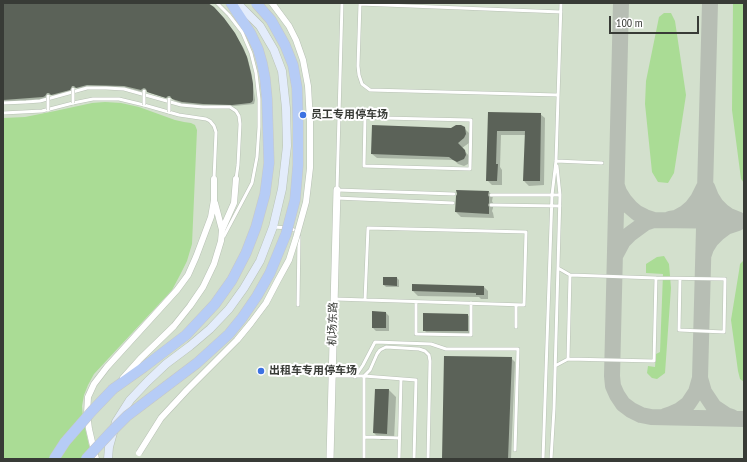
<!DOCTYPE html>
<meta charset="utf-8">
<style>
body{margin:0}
#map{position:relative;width:747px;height:462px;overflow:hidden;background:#e3ebdf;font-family:"PT Sans Narrow",sans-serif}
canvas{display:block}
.frame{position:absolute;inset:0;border:4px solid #383b36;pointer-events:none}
.scale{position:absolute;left:609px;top:16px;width:90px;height:18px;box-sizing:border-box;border:2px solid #383b36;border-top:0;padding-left:5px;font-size:12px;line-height:14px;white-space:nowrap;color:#383b36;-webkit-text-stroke:3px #fff;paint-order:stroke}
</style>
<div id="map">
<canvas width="747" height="462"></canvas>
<div class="frame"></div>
<div class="scale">100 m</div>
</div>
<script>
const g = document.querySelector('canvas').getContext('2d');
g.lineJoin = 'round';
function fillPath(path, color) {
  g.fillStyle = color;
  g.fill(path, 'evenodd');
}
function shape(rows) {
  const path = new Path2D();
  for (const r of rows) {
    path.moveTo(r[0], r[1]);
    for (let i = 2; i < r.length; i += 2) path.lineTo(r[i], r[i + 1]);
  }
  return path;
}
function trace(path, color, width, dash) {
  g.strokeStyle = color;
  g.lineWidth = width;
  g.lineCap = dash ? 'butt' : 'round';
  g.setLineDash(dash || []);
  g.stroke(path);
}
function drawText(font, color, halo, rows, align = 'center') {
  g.font = font + ' "PT Sans Narrow","Noto Sans SC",sans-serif';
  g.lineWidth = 4;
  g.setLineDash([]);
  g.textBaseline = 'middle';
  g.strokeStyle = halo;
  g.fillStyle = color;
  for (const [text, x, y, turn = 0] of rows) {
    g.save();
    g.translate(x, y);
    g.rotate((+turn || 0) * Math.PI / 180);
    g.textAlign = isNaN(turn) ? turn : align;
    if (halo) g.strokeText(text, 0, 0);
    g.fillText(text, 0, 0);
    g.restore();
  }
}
fillPath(shape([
 [3,3,744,3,744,459,3,459]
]), '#d3e0cd');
fillPath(shape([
 [733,3,744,3,744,183,741,179,732,110],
 [664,13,671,13,675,21,686,95,674,173,668,183,658,182,652,172,645,104,646,81,659,17],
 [105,102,121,103,139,107,175,120,184,122,191,123,195,125,197,130,192,244,187,261,180,275,172,290,94,374,88,385,84,395,82,406,83,419,92,459,3,459,3,118,25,117,55,111,92,103],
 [664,256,669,264,671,288,665,373,657,379,652,378,647,373,648,366,655,367,656,354,660,352,663,274,646,273,646,264,657,257],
 [744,260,744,382,740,379,738,371,731,320,739,271,740,264]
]), '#aadc95');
fillPath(shape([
 [3,3,207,3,236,36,244,49,248,60,252,76,255,100,254,104,234,106,206,106,184,104,175,101,172,98,170,98,169,99,150,93,147,90,144,90,143,92,127,88,90,87,79,90,77,88,74,88,72,91,54,96,52,95,49,95,47,98,45,99,3,102],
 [489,113,540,114,545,118,544,185,529,186,524,181,526,135,501,135,500,167,502,170,502,185,492,185,487,180],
 [464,128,469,133,470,139,469,143,462,148,469,156,470,160,468,164,464,166,458,164,454,160,377,158,372,154,451,129],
 [489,192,493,196,492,201,493,203,493,208,492,211,493,213,494,218,461,217,456,212,457,197],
 [384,278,397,278,399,280,399,287,386,287,384,285],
 [484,287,488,291,488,299,481,299,479,297,418,296,413,291],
 [386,313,389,316,389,331,376,331,373,328],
 [468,315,472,320,472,336,429,335,424,330],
 [511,358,515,362,511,459,443,459],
 [389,390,396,397,394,440,381,440,374,433]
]), '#0003');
trace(shape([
 [621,3,612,376,613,386,617,395,623,404,631,410,641,415,651,417,744,419],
 [617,186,619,192,624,200,630,207,637,213,645,217,654,220,744,221],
 [707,187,711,197,716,205,722,211,729,216,739,220],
 [670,219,676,218,685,213,692,207,698,199,704,187],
 [704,254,706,248,711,240,718,233,726,227,738,223],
 [615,256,623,241,630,234,645,223,654,220],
 [700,378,710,3],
 [665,416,671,414,680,410,688,404,696,392,700,378,704,392,714,407,726,415,732,417]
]), '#b7beb4', 16);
fillPath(shape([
 [3,3,208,3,214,7,224,18,235,33,242,46,247,57,251,73,253,84,253,100,252,102,250,103,232,105,203,104,182,102,172,99,170,96,168,96,166,98,147,92,146,89,144,88,142,89,141,90,124,86,87,85,76,88,74,86,72,86,70,90,51,95,49,93,47,93,45,96,43,97,3,100],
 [488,112,541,113,540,181,523,181,525,131,497,131,496,164,498,164,497,181,486,181],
 [372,125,451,128,456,125,461,125,465,127,466,134,464,138,458,143,465,150,466,155,464,159,457,162,453,160,449,157,371,154],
 [456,190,489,191,488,195,489,197,489,203,488,205,489,207,489,214,455,212,456,196,457,194],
 [383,277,397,277,397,286,383,285],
 [412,284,484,286,484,295,476,295,476,293,412,291],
 [372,311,386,312,386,328,372,328],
 [423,313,468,314,468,331,423,331],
 [444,356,512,357,508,459,442,459],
 [375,389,389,389,387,434,373,433]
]), '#5b6258');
const service = shape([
 [217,3,229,15,242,32,251,53,256,73,259,99,259,127,257,157,252,183,224,236],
 [342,3,337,190,454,194],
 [360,3,358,66,359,75,362,84,370,90,558,95],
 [360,4,561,12],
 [3,103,26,102,40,101,87,88,106,88,124,89,181,105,203,107,230,107,236,111,239,116,240,124,238,165,236,179],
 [3,113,42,111,73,103,93,99,119,99,144,105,179,115,206,119,210,121,214,126,216,132,214,179],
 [339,117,471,120,470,169,364,166,365,117],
 [556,161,602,163],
 [491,195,560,195],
 [336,198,453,203],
 [491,205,560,206],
 [273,227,290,228,296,231,299,237,298,305],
 [656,278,725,279,724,332,679,330,680,279],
 [335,299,524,305,526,232,368,228,365,300],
 [416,302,416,334,471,335,471,303],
 [516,327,516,305],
 [568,359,654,361,656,278,570,275],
 [555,366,568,359,570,275,558,268],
 [333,376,364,376,416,380,414,459],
 [355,377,363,365,375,342,431,344,446,349,518,349,515,450],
 [364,437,399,438],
 [364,459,364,376,370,370,377,354,380,350,386,347,419,349,425,351,429,355,430,361,428,459],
 [399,459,401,379],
 [543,459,552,195,556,161,561,3],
 [551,459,554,409,560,195,557,166]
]);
const minor = shape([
 [215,203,222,230],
 [123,378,140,359,174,326,190,306,203,287,214,264,221,241,222,230,234,203,236,179],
 [96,459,89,429,87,414,88,397,94,384,107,367,177,290,188,275,196,257,211,217,214,200,214,179]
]);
const tertiary = shape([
 [330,459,337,190]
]);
const secondary = shape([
 [108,459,109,447,116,422,130,400,148,381,166,364,190,346,210,329,229,309,244,288,260,261,273,227,282,189,287,146,286,108,282,71,274,50,260,26,237,3]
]);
const trunk = shape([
 [113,389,144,367,186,335,201,319,215,304,232,280,246,253,256,227,265,194,269,163,267,99,265,78,262,63,258,49,251,34,231,3]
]);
trace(service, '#b8c1b5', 4);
trace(minor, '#b8c1b5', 7);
trace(tertiary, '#b8c1b5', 8);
trace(secondary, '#b8c1b5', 9);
trace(trunk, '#c7c8c7', 11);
trace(service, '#fff', 3);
trace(minor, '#fff', 6);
trace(tertiary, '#fff', 7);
trace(secondary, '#e3ecfb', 8);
trace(trunk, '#b6ccf6', 10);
const serviceBridge = shape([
 [73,89,73,103],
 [169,99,169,112],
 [144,105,144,91],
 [48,110,48,96]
]);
const minorBridge = shape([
 [139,453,161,418,187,390,237,340,251,323,266,303,278,280,289,260,296,238,306,202,310,168,310,122,308,86,303,60,296,40,289,26,272,3]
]);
const trunkBridge = shape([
 [54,459,65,442,92,411,113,389],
 [86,459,111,432,127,416,197,363,229,334,242,318,257,296,270,273,286,234,295,200,298,165,298,123,297,88,293,65,285,45,271,20,256,3]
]);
trace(serviceBridge, '#b8c1b5', 4, []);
trace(minorBridge, '#b8c1b5', 7, []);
trace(trunkBridge, '#c7c8c7', 11, []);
trace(serviceBridge, '#fff', 3);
trace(minorBridge, '#fff', 6);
trace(trunkBridge, '#b6ccf6', 10);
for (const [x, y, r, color] of [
 [303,115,4,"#3c72e2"],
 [261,371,4,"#3c72e2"]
]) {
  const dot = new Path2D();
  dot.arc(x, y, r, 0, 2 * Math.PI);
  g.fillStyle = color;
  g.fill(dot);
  trace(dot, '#fff', 1.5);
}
drawText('bold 11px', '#383b36', '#fff', [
 ["员工专用停车场",311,115],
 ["出租车专用停车场",269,371]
], 'left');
drawText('11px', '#383b36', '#fff', [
 ["机场东路",333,324,-88]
]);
</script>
